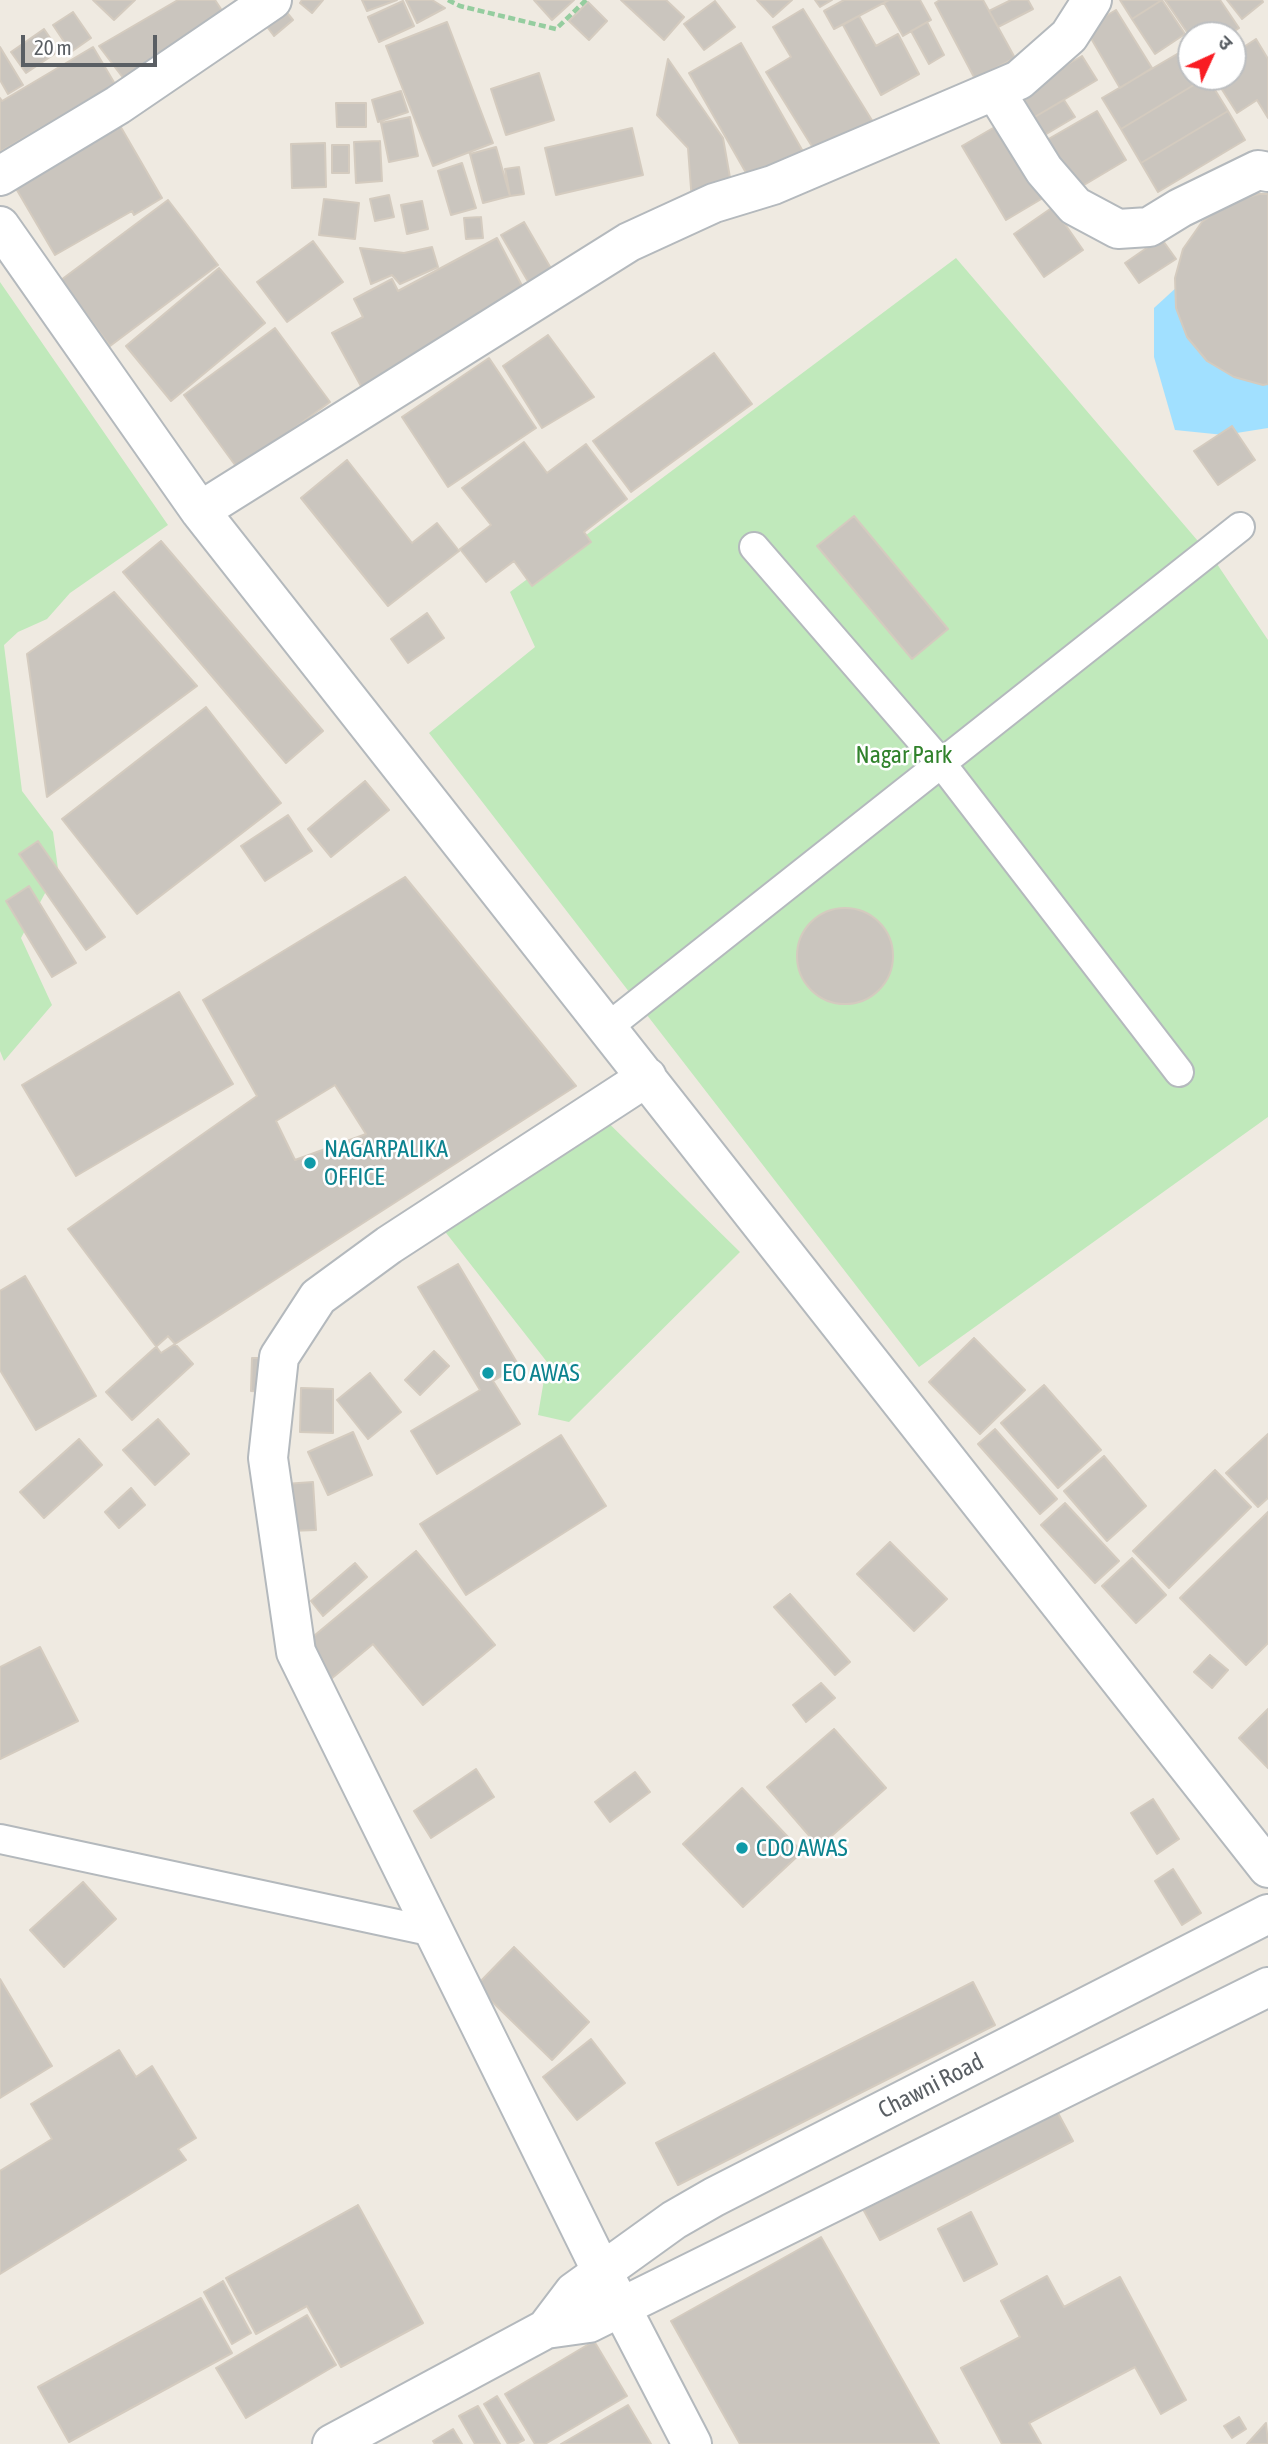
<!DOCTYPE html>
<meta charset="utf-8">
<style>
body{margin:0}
#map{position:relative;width:1268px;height:2444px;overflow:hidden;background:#efeae1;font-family:"Asap Condensed","Noto Sans Devanagari",sans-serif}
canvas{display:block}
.north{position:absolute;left:1177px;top:21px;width:70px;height:70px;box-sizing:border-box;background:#fff;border:2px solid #bdbfc1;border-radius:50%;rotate:45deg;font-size:19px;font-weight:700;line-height:28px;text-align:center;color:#5a5f64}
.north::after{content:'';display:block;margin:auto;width:24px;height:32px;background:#f91d23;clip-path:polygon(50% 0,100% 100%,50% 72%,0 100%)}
.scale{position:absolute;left:21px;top:35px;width:136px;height:32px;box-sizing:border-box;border:4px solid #5a5f64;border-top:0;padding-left:9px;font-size:21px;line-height:24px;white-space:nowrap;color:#5a5f64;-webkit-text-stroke:5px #fff;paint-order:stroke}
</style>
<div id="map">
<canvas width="1268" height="2444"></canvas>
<div class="north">उ</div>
<div class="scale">20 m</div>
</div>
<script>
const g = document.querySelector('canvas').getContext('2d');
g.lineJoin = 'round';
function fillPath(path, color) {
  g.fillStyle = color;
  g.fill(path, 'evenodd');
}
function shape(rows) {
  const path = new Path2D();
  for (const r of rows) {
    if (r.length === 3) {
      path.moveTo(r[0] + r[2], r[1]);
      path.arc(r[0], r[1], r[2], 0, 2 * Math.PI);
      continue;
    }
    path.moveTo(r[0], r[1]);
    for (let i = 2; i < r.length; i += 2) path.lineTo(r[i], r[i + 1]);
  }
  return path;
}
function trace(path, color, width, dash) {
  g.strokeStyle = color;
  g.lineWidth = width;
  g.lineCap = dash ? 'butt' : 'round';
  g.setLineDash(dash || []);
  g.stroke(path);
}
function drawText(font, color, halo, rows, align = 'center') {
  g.font = font + ' "Asap Condensed",sans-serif';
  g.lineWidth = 5;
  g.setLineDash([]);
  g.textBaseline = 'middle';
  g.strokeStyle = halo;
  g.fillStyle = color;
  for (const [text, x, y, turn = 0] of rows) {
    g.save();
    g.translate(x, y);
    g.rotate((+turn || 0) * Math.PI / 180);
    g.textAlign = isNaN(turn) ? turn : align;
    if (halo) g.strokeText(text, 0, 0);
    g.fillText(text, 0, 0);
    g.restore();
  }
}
fillPath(shape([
 [956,258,1215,561,1268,640,1268,1117,919,1367,429,733,535,647,510,592],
 [0,282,168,525,70,593,47,619,18,632,4,645,22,791,53,832,58,869,21,938,52,1005,4,1061,0,1051],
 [582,1097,740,1252,569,1422,538,1415,547,1362,425,1206]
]), '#c0e9bb');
fillPath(shape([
 [1202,264,1268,265,1268,428,1224,435,1175,430,1154,357,1154,308]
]), '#a1e0ff');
const building = shape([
 [93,0,135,0,114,20,93,0],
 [178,0,215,0,225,15,127,83,99,46,178,0],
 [302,0,323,0,312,13,300,3,302,0],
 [362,0,397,0,367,11,362,0],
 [406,0,432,0,445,8,417,23,406,0],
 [534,0,574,0,552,20,534,0],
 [621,0,666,0,684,17,664,40,621,0],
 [757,0,792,0,773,17,757,0],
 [815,0,832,0,820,7,815,0],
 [844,0,889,0,834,29,824,11,844,0],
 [889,0,920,0,931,20,903,36,884,3,889,0],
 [940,0,983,0,1015,58,975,79,935,3,940,0],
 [1011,0,1028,0,1033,9,998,27,989,11,1011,0],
 [1120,0,1162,0,1132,19,1120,0],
 [1162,0,1185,34,1155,54,1132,19,1162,0],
 [1165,0,1220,0,1239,28,1229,35,1191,35,1191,38,1165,0],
 [1227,0,1262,0,1263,2,1242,19,1227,0],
 [403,1,414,26,379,42,368,17,403,1],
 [715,1,735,27,704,50,684,24,715,1],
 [588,2,607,21,589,40,569,21,588,2],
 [284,9,293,20,274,36,265,24,284,9],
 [803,9,873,122,818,156,766,72,791,57,773,27,803,9],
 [1116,10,1152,68,1120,88,1085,28,1116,10],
 [73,12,91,38,71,52,53,25,73,12],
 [859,16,876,46,898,34,919,74,881,95,843,25,859,16],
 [447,22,493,143,433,166,386,46,447,22],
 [927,22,944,55,929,64,911,31,927,22],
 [44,29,59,51,26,73,11,52,44,29],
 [1256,39,1268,59,1268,118,1257,100,1237,113,1214,77,1233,77,1233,54,1256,39],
 [741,43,805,155,753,185,689,73,741,43],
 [0,47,23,85,8,94,0,80,0,47],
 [93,47,115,84,0,152,0,98,2,101,93,47],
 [1189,47,1191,51,1191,77,1207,77,1121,129,1102,98,1189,47],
 [1082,56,1097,80,1033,118,1018,93,1082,56],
 [668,59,723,138,732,189,692,202,688,148,657,115,668,59],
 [539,73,554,120,506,135,491,89,539,73],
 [1207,77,1228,111,1141,163,1121,129,1207,77],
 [401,91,408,112,378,122,372,100,401,91],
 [1064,100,1075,117,1043,136,1033,118,1064,100],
 [336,103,366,103,366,127,337,127,336,103],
 [1097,111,1126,160,1074,191,1045,141,1097,111],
 [1228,111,1245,140,1158,192,1141,163,1228,111],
 [410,117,418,156,389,162,381,123,410,117],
 [119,124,162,198,134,215,132,211,55,255,14,185,119,124],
 [1000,124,1043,198,1006,220,962,146,1000,124],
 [632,128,643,175,556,195,545,148,632,128],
 [380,141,382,181,356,183,354,142,380,141],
 [325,143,326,187,292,188,291,144,325,143],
 [332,145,349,145,349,173,332,173,332,145],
 [496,147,510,196,483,203,470,154,496,147],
 [462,163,476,208,451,215,438,171,462,163],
 [519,167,524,194,510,196,505,169,519,167],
 [1259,194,1268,194,1268,384,1263,385,1234,377,1207,361,1187,337,1176,308,1175,278,1183,249,1202,222,1228,203,1259,194],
 [389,195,394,217,375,221,370,199,389,195],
 [324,199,359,203,355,239,319,235,324,199],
 [168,200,218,265,110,346,61,280,168,200],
 [422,201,428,229,407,234,401,205,422,201],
 [1053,207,1083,250,1044,277,1014,234,1053,207],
 [481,217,483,238,466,239,464,218,481,217],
 [524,222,556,277,533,290,501,235,524,222],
 [497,238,529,299,362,388,332,333,363,317,354,299,392,279,398,291,497,238],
 [1161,238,1176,259,1139,283,1125,263,1161,238],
 [313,241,343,282,287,322,257,282,313,241],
 [432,247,438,267,400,284,392,275,371,284,360,248,404,253,432,247],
 [219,268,265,323,171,401,126,346,219,268],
 [275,328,330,402,238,469,184,395,275,328],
 [548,335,594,397,542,428,503,366,548,335],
 [714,353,752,404,631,492,593,441,714,353],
 [489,358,536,428,448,487,402,417,489,358],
 [1232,426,1255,460,1218,485,1194,451,1232,426],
 [524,442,547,473,586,444,627,499,584,532,591,542,532,586,514,561,486,582,460,549,491,525,462,488,524,442],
 [347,460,412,543,437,523,459,551,388,606,301,498,347,460],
 [854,516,948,629,912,659,817,546,854,516],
 [161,541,323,731,286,763,123,572,161,541],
 [114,592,197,686,47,797,27,654,114,592],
 [427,613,444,638,408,663,391,639,427,613],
 [206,707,281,803,137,914,62,819,206,707],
 [365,781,389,810,331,857,308,829,365,781],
 [288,815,312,851,265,881,241,846,288,815],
 [38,841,105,937,86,950,19,854,38,841],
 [405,877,576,1086,161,1353,68,1229,257,1096,203,1000,405,877],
 [29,886,76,963,52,977,6,901,29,886],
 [845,956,48],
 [179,992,233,1084,76,1176,22,1085,179,992],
 [335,1085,366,1134,295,1160,276,1121,335,1085],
 [458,1264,519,1366,493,1381,520,1424,437,1474,411,1431,480,1390,418,1287,458,1264],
 [25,1276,96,1396,36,1430,0,1370,0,1291,25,1276],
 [168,1336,193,1364,132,1420,106,1392,168,1336],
 [974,1338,1025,1390,980,1434,929,1382,974,1338],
 [434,1351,449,1366,420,1395,405,1380,434,1351],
 [252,1358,267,1358,266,1392,251,1391,252,1358],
 [370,1373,401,1412,368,1439,337,1400,370,1373],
 [1044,1385,1101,1450,1058,1488,1001,1423,1044,1385],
 [301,1388,333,1389,333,1433,300,1432,301,1388],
 [158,1419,189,1454,155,1485,123,1450,158,1419],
 [995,1429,1057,1499,1040,1514,978,1444,995,1429],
 [353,1432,372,1475,328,1495,308,1452,353,1432],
 [1268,1434,1268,1498,1258,1507,1226,1473,1268,1434],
 [561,1435,606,1506,466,1595,420,1524,561,1435],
 [79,1439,102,1465,44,1518,20,1492,79,1439],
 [1104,1456,1146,1506,1107,1541,1064,1491,1104,1456],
 [1215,1470,1251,1507,1169,1588,1133,1551,1215,1470],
 [313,1482,316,1530,289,1531,285,1484,313,1482],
 [131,1488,145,1505,119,1528,105,1512,131,1488],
 [1065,1503,1119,1561,1095,1583,1041,1525,1065,1503],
 [1268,1512,1268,1643,1246,1665,1180,1598,1268,1512],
 [890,1542,947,1599,914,1631,857,1574,890,1542],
 [416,1551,495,1645,423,1705,373,1644,325,1684,297,1650,416,1551],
 [1132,1558,1166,1595,1136,1623,1102,1586,1132,1558],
 [355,1563,367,1577,323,1616,311,1601,355,1563],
 [790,1594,850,1662,835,1675,774,1607,790,1594],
 [40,1647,78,1721,0,1759,0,1667,40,1647],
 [1210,1655,1228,1670,1212,1688,1194,1672,1210,1655],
 [821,1683,835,1698,806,1722,793,1705,821,1683],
 [1268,1709,1268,1768,1239,1738,1268,1709],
 [834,1729,886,1788,819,1847,767,1787,834,1729],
 [476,1769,494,1797,431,1838,414,1811,476,1769],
 [635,1772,650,1792,610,1822,595,1802,635,1772],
 [742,1788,802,1852,743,1907,683,1844,742,1788],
 [1153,1799,1179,1839,1157,1854,1131,1813,1153,1799],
 [1173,1869,1201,1913,1182,1925,1155,1881,1173,1869],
 [83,1882,116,1919,64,1967,30,1930,83,1882],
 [514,1947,589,2022,552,2060,476,1986,514,1947],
 [0,1979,52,2066,0,2098,0,1979],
 [973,1982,995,2025,678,2185,656,2143,973,1982],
 [591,2039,625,2083,577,2120,543,2077,591,2039],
 [119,2050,136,2077,152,2066,196,2138,178,2149,186,2160,0,2274,0,2171,52,2139,31,2104,119,2050],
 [1051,2100,1073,2141,880,2240,858,2200,1051,2100],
 [358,2205,423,2323,341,2367,307,2306,256,2334,226,2278,358,2205],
 [971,2212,997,2264,964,2281,938,2229,971,2212],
 [821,2237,939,2444,740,2444,671,2321,821,2237],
 [1047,2276,1064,2307,1120,2277,1186,2400,1161,2414,1135,2367,1029,2423,1041,2444,1002,2444,961,2368,1020,2337,1001,2301,1047,2276],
 [223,2281,251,2333,232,2344,204,2292,223,2281],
 [201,2298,232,2353,69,2442,38,2387,201,2298],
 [307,2315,336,2365,246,2418,216,2368,307,2315],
 [594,2341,627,2396,545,2444,535,2444,505,2394,594,2341],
 [497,2396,524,2440,516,2444,508,2444,484,2404,497,2396],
 [628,2405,651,2444,561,2444,628,2405],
 [478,2406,500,2444,475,2444,459,2416,478,2406],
 [1239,2417,1246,2429,1232,2438,1224,2426,1239,2417],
 [1266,2423,1268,2444,1247,2444,1266,2423],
 [453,2429,462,2444,435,2444,433,2441,453,2429]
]);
fillPath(building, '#cac5be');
trace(building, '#d4cbbf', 2);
const service = shape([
 [754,547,941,763,1179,1072],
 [608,1027,1240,527],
 [0,1839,434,1932]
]);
const minor = shape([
 [995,91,1044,170,1075,206,1118,229,1149,227,1180,208,1258,170,1268,172],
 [0,176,118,105,272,0],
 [0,226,200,511,1268,1868],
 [200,511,629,242,714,203,773,185,1019,80,1069,36,1092,0],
 [602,2272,296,1652,268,1458,279,1357,318,1297,389,1245,647,1077]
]);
const tertiary = shape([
 [609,2284,692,2444],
 [546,2329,574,2292,674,2220,714,2197,1268,1914],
 [332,2444,546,2329,589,2323,1268,1987]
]);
trace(service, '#b4b9bd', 32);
trace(minor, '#b4b9bd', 42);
trace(tertiary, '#b4b9bd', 42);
trace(shape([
 [448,0,460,6,556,29,586,0]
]), '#95cd9f', 4.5, [7, 3.5]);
trace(service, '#fff', 28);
trace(minor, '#fff', 38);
trace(tertiary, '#fff', 38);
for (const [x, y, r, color] of [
 [310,1163,7,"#0f9aa8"],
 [488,1373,7,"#0f9aa8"],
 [742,1848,7,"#0f9aa8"]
]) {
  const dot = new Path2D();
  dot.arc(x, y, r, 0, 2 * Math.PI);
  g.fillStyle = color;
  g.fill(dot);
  trace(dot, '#fff', 2.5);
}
drawText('24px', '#30822b', '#fff', [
 ["Nagar Park",904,755]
]);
drawText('24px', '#0d838f', '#fff', [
 ["NAGARPALIKA",324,1149],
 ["OFFICE",324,1177],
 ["EO AWAS",502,1373],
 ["CDO AWAS",756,1848]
], 'left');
drawText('24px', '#5a5f64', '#fff', [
 ["Chawni Road",931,2086,-27]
]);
</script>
